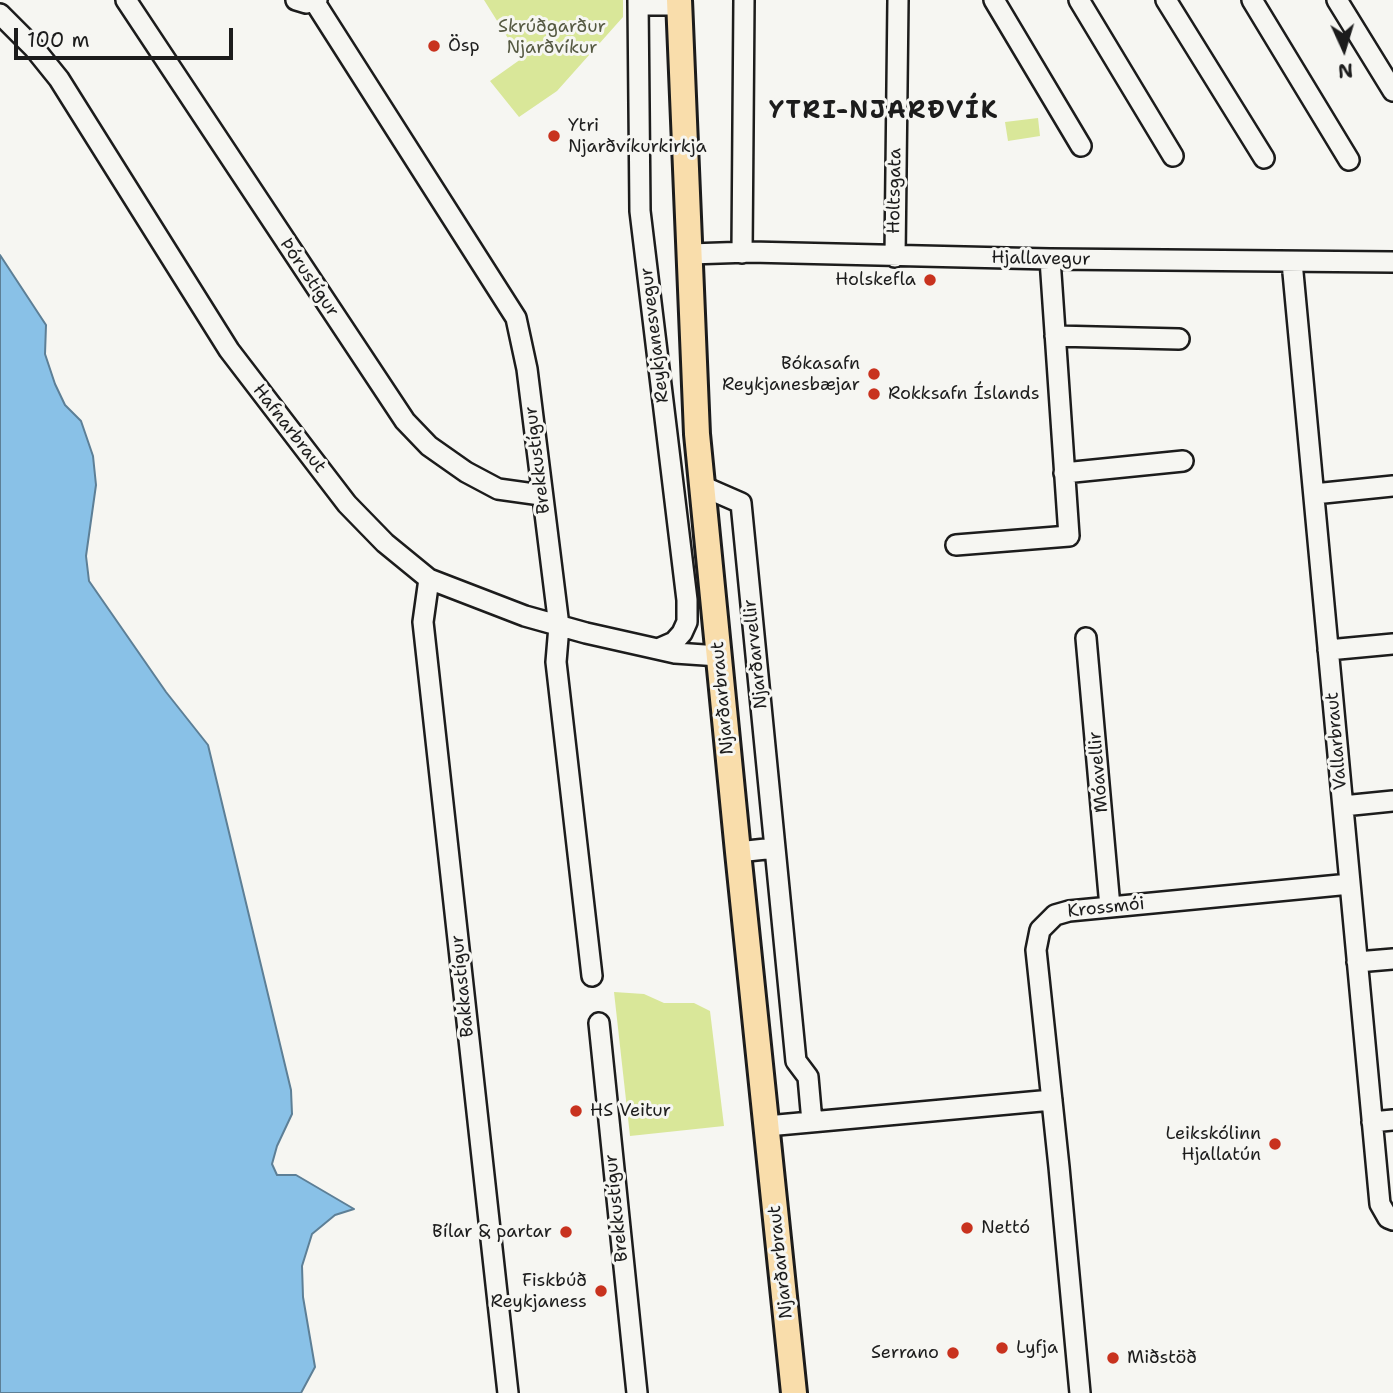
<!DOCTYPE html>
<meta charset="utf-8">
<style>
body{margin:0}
#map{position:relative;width:1393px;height:1393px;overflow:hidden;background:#f6f6f2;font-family:"Shantell Sans",sans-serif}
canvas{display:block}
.north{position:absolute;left:1309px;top:14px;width:70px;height:70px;-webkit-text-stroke:5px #f6f6f2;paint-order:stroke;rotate:176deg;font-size:19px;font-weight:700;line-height:28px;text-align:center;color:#1c1c1c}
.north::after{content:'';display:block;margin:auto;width:24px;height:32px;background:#1c1c1c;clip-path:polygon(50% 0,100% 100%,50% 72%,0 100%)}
.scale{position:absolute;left:14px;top:28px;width:219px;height:32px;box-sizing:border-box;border:4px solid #1c1c1c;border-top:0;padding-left:9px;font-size:21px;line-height:24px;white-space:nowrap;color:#1c1c1c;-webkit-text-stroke:5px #f6f6f2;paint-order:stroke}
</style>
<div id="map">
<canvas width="1393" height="1393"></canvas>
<div class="north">N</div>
<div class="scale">100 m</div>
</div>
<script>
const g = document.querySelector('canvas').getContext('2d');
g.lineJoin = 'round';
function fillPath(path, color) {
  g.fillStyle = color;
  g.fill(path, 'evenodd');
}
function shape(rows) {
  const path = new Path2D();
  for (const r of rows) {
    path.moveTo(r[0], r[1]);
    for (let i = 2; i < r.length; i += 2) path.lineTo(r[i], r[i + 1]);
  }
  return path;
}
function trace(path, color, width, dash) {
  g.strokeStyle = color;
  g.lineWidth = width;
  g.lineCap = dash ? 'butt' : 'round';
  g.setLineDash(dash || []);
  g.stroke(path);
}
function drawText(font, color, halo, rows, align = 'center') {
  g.font = font + ' "Shantell Sans",sans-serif';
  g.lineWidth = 6;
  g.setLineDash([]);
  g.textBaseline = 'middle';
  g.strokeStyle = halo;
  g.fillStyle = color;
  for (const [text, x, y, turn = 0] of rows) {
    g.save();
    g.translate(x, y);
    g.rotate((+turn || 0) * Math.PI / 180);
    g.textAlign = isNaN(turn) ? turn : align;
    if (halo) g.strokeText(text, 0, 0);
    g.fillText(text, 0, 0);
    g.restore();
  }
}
fillPath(shape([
 [484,0,623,0,623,17,557,91,519,117,490,81,521,59],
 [1038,118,1040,136,1008,141,1005,122],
 [614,992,644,994,664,1003,694,1003,710,1011,724,1126,630,1136]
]), '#d9e799');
const water = shape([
 [0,255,46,325,45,354,55,384,65,405,81,421,93,456,96,485,86,556,89,581,166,692,208,745,291,1090,292,1114,277,1146,272,1164,277,1175,296,1175,354,1209,335,1215,312,1234,302,1266,303,1297,315,1367,301,1393,0,1393,0,255]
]);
fillPath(water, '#89c1e7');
trace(water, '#5d7f96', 2);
const minor = shape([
 [126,0,405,421,429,446,466,472,498,489,541,495],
 [296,0,306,3,317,0],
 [638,0,640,211,687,600,687,622,682,633,674,642,658,649],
 [994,0,1081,146],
 [1079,0,1173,156],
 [1166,0,1264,158],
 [1252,0,1349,160],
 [1337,0,1393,91],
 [314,1,516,318,527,369,559,626,556,662,592,976],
 [638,5,679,5],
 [0,14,34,48,59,79,229,350,347,504,385,543,429,579,525,616,586,633,675,653,719,656],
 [742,253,744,0],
 [690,254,750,252,1050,259,1393,262],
 [895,257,898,0],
 [1292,262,1380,1204,1388,1218,1393,1220],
 [1055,336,1179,339],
 [1064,473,1183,461],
 [702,486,741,503,796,1061,808,1077,812,1122],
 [1314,494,1393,486],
 [956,545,1069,536,1050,259],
 [429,579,423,622,508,1393],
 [1086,638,1110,907],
 [1328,650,1393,644],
 [1343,806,1393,801],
 [738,852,775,848],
 [1357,962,1393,959],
 [599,1023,637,1393],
 [1372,1122,1393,1120],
 [767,1126,1052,1100],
 [1080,1393,1059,1167,1036,950,1040,930,1055,915,1069,911,1350,884]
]);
const major = shape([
 [679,0,697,434,738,852,794,1393]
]);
trace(minor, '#1c1c1c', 24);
trace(major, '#1c1c1c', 30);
trace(minor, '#f6f6f2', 19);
trace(major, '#f9ddab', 24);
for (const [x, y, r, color] of [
 [434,46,7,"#c8321e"],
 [554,136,7,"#c8321e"],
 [930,280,7,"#c8321e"],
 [874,374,7,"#c8321e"],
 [874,394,7,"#c8321e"],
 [576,1111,7,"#c8321e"],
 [1275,1144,7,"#c8321e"],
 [967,1228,7,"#c8321e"],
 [566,1232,7,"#c8321e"],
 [601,1291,7,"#c8321e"],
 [1002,1348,7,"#c8321e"],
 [953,1353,7,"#c8321e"],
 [1113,1358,7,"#c8321e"]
]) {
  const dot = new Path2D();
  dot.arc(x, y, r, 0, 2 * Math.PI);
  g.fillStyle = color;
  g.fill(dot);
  trace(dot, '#f6f6f2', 2.5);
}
drawText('18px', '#555942', '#f6f6f2', [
 ["Skrúðgarður",552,27],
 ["Njarðvíkur",552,48]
]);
drawText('18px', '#1c1c1c', '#f6f6f2', [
 ["Ösp",448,46],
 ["Ytri",568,126],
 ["Njarðvíkurkirkja",568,147],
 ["Holskefla",916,280,"right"],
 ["Bókasafn",860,364,"right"],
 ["Reykjanesbæjar",860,385,"right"],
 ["Rokksafn Íslands",888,394],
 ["HS Veitur",590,1111],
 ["Leikskólinn",1261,1134,"right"],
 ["Hjallatún",1261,1155,"right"],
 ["Nettó",981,1228],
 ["Bílar & partar",552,1232,"right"],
 ["Fiskbúð",587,1281,"right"],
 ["Reykjaness",587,1302,"right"],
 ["Lyfja",1016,1348],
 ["Serrano",939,1353,"right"],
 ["Miðstöð",1127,1358]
], 'left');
drawText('18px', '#1c1c1c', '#f6f6f2', [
 ["Holtsgata",895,191,-89],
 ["Hjallavegur",1041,259,1],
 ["Þórustígur",309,278,56],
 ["Reykjanesvegur",655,335,-97],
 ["Hafnarbraut",289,429,52],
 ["Brekkustígur",538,460,-97],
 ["Njarðarvellir",756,654,-96],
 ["Njarðarbraut",723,698,-95],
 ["Vallarbraut",1337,741,-95],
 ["Móavellir",1099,772,-95],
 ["Krossmói",1106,908,-6],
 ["Bakkastígur",463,986,-96],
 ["Brekkustígur",617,1208,-96],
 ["Njarðarbraut",781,1262,-96]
]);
g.letterSpacing = '2px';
drawText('bold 24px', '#1c1c1c', '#f6f6f2', [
 ["YTRI-NJARÐVÍK",884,112]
]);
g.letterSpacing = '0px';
</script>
